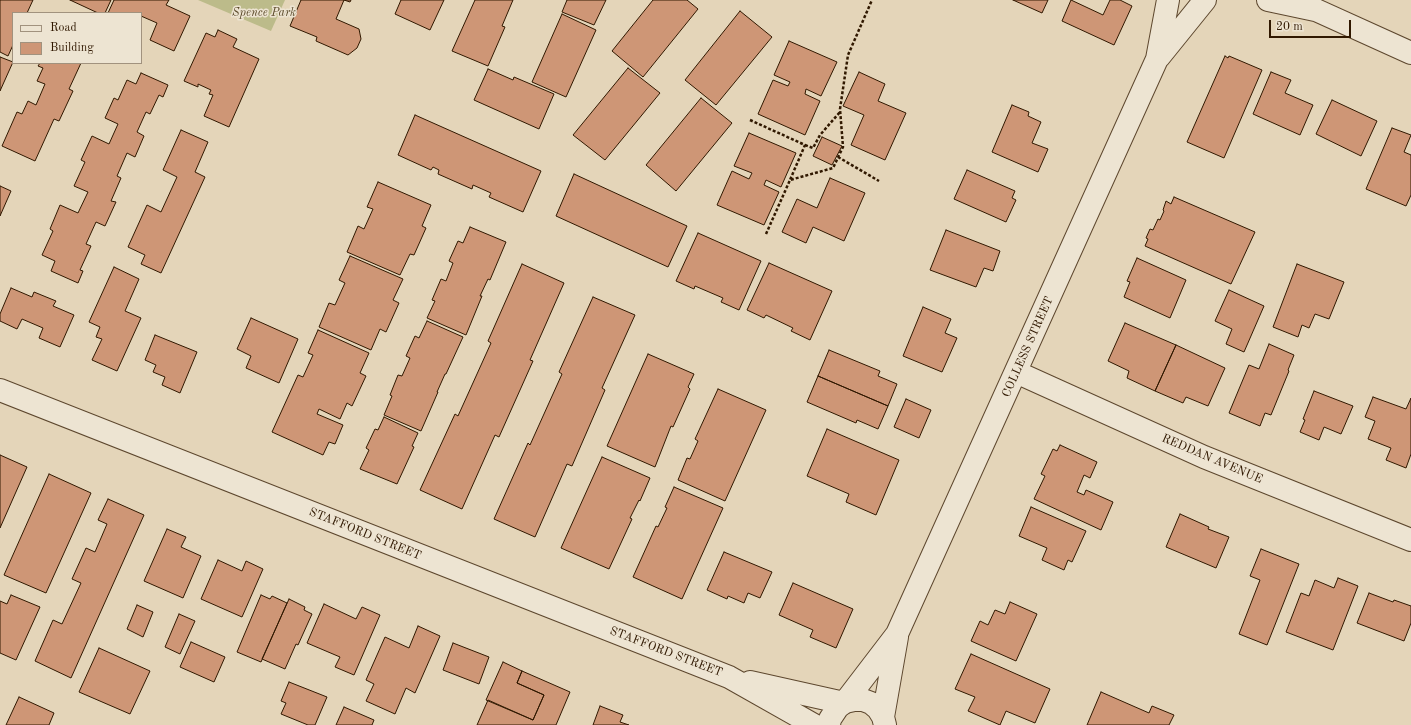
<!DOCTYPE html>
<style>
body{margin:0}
#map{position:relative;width:1411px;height:725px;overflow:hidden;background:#e4d5b9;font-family:"Old Standard TT",serif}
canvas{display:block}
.legend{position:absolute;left:12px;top:12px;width:130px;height:52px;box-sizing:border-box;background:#ede4d2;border:1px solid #a1927e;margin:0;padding:5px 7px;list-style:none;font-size:12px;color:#301800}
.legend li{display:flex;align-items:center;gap:8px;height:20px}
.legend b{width:20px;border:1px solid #a1927e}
.scale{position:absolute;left:1269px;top:20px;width:82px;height:18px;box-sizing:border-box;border:2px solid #301800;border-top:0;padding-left:5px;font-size:12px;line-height:14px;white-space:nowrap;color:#301800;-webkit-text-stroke:3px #ede4d2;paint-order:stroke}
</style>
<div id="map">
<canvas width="1411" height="725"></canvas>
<ul class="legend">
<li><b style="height:5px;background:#ede4d2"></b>Road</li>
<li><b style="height:11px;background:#ce9676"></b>Building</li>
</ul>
<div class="scale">20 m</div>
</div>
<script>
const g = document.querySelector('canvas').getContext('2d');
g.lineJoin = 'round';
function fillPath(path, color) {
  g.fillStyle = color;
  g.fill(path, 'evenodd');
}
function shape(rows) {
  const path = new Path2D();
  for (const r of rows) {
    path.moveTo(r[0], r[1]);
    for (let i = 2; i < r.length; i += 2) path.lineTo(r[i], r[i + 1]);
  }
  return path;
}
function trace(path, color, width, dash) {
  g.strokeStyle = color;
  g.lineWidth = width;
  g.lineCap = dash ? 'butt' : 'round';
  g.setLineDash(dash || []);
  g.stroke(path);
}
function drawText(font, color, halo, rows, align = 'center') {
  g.font = font + ' "Old Standard TT",serif';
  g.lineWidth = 3;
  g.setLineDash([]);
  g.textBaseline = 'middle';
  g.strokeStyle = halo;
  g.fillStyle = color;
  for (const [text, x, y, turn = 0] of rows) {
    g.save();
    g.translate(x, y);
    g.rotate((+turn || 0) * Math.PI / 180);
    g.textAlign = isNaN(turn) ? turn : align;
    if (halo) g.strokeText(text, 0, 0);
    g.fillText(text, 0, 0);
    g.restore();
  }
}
fillPath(shape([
 [198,0,285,0,271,31]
]), '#bcbb8a');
const building = shape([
 [0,0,33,0,27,13,13,13,13,45,8,56,0,52,0,0],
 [70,0,111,0,105,13,98,13,70,0],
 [114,0,169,0,166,5,190,16,174,51,150,40,157,23,141,16,141,13,108,13,114,0],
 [301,0,351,0,350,2,344,0,336,19,359,29,361,39,357,48,348,55,316,41,317,37,290,26,301,0],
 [401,0,444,0,430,30,395,14,401,0],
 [475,0,513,0,502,26,505,27,488,66,452,51,475,0],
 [567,0,606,0,594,25,562,12,567,0],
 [653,0,687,0,698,9,643,77,612,51,653,0],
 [1013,0,1048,0,1042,13,1013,0],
 [1071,0,1103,15,1110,0,1120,0,1132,6,1114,45,1062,21,1071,0],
 [740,11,772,37,716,105,685,80,740,11],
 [562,14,596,30,566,97,532,82,562,14],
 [218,30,237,39,233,47,259,59,229,127,204,116,213,95,209,94,211,90,198,84,198,87,184,81,206,33,215,37,218,30],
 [789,41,837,62,821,96,806,89,805,94,820,101,805,135,758,114,773,80,788,86,790,82,774,75,789,41],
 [1225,56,1228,58,1229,56,1262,70,1224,158,1187,142,1225,56],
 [0,57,13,62,0,91,0,57],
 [40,63,81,63,69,89,73,91,59,121,54,119,35,161,2,146,17,112,22,114,28,101,36,105,45,84,37,81,43,68,38,66,40,63],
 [628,68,660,93,605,160,573,135,628,68],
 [488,69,513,80,514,77,554,94,539,129,474,100,488,69],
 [859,72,885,84,878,101,906,113,885,160,851,145,864,115,843,106,859,72],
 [1271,72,1291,80,1285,93,1313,105,1300,135,1253,114,1271,72],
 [141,73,168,85,163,97,159,95,150,114,146,112,137,132,144,136,135,157,127,153,117,176,121,178,111,201,116,202,105,226,96,222,86,244,91,246,80,270,83,271,78,283,51,271,55,261,42,255,53,231,50,229,60,205,78,213,88,192,74,186,85,162,81,160,92,136,109,144,118,124,105,118,114,98,118,100,127,80,136,84,141,73],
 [701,98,732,123,676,191,646,165,701,98],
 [1332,100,1377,121,1361,156,1316,134,1332,100],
 [1012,105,1029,112,1028,116,1041,122,1032,143,1048,149,1038,172,992,152,1012,105],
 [415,115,541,171,523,212,489,197,491,193,473,185,472,189,438,174,439,170,433,167,431,170,398,155,415,115],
 [1392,128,1411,135,1404,152,1411,155,1411,195,1406,206,1366,189,1392,128],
 [181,130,208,142,195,172,205,177,161,273,141,264,145,255,128,247,147,205,161,212,177,177,163,170,181,130],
 [749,133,796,153,781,187,766,180,764,185,779,192,764,225,717,205,732,171,749,179,752,173,734,166,749,133],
 [822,137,842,146,832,165,813,156,822,137],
 [967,170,1015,191,1012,198,1016,200,1006,222,954,199,967,170],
 [574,174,687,226,668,267,556,216,574,174],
 [830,178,865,193,844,241,813,227,806,243,782,232,797,199,817,208,830,178],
 [378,182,431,205,422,226,426,228,414,255,410,254,400,275,347,252,358,226,364,229,373,209,367,207,378,182],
 [0,186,11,191,0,216,0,186],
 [1174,197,1255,232,1231,284,1145,246,1148,239,1146,238,1150,229,1153,230,1158,219,1160,220,1164,211,1163,210,1166,201,1171,204,1174,197],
 [470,227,506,242,490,280,488,279,480,296,482,296,466,335,427,318,435,301,432,300,441,279,446,281,453,263,449,261,458,241,463,243,470,227],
 [946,230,1000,251,993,271,984,268,976,287,930,270,946,230],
 [698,233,761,261,739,310,721,302,723,298,695,286,694,289,676,281,698,233],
 [350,256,403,279,393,300,399,303,386,332,380,329,371,350,319,327,329,303,335,305,345,283,339,280,350,256],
 [1137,258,1186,280,1170,318,1124,297,1130,282,1127,281,1137,258],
 [769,263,832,291,810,340,791,331,793,328,766,315,764,318,747,310,769,263],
 [522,264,564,283,530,360,533,361,499,437,495,435,462,509,420,490,455,414,458,416,491,343,488,341,522,264],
 [1297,264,1344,282,1329,319,1315,314,1309,328,1302,325,1298,337,1273,327,1297,264],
 [114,267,139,279,125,311,141,318,117,371,92,360,102,339,96,337,100,327,89,322,114,267],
 [11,288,32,297,34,292,56,301,53,306,74,315,60,347,39,338,43,328,22,319,17,329,0,321,0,314,11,288],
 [1229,290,1264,306,1244,352,1226,344,1232,329,1215,321,1229,290],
 [593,297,635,315,602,388,605,390,572,466,567,464,535,537,494,519,528,443,530,445,562,374,559,372,593,297],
 [923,307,951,319,945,333,957,338,942,372,903,356,923,307],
 [251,318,298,339,279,383,246,368,251,356,237,349,251,318],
 [427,321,463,337,446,374,445,374,437,392,438,392,421,431,384,415,392,396,390,395,398,375,402,376,410,358,406,356,415,336,419,338,427,321],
 [1125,323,1176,345,1155,391,1127,378,1129,371,1108,361,1125,323],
 [318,330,369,353,360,373,366,376,352,406,347,403,340,419,319,409,317,414,343,425,335,444,329,442,323,455,272,432,298,375,303,377,313,355,308,353,318,330],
 [155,335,197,352,180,393,162,385,165,377,153,372,156,365,145,360,155,335],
 [1269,344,1294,355,1288,370,1289,371,1271,415,1265,413,1260,426,1229,413,1249,365,1259,369,1269,344],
 [1176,345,1225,368,1208,406,1186,397,1183,403,1155,391,1176,345],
 [829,350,880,371,878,376,897,384,888,406,818,376,829,350],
 [648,354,694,374,688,387,690,389,673,427,671,426,655,467,607,446,648,354],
 [818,376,888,406,878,429,857,420,856,423,807,402,818,376],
 [718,389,766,410,725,501,678,480,687,458,690,459,698,441,695,439,718,389],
 [1314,391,1353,406,1341,434,1324,427,1319,440,1300,432,1305,420,1303,419,1314,391],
 [1373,397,1406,409,1411,398,1411,454,1406,468,1386,460,1391,448,1368,439,1375,421,1365,417,1373,397],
 [906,399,931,410,919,438,894,427,906,399],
 [384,417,418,433,412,446,414,447,397,484,360,469,369,450,366,448,375,429,378,430,384,417],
 [827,429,899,460,876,515,846,502,849,494,807,476,827,429],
 [1060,445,1097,462,1090,478,1084,475,1077,492,1084,495,1086,490,1113,502,1101,530,1034,499,1045,476,1041,474,1053,449,1057,451,1060,445],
 [0,455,27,467,0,528,0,455],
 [602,457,650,478,640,501,639,500,630,518,632,519,609,569,561,548,602,457],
 [49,474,91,493,46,593,4,575,49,474],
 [674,487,723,508,682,599,633,577,656,526,658,527,667,508,665,507,674,487],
 [108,499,144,515,71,678,35,661,53,620,62,624,81,583,72,579,86,548,95,552,107,524,98,520,108,499],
 [1031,507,1086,531,1072,562,1068,560,1064,570,1042,560,1047,548,1019,536,1031,507],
 [1180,514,1209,527,1208,529,1229,537,1216,568,1166,547,1180,514],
 [167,529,186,537,181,547,201,556,183,598,144,581,167,529],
 [1261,549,1299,564,1267,645,1239,634,1260,580,1250,576,1261,549],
 [724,552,772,572,760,598,748,593,744,603,728,596,727,599,707,590,724,552],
 [218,560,242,571,246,561,263,569,242,617,201,599,218,560],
 [1338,578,1358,586,1333,650,1286,632,1301,593,1309,596,1315,580,1334,588,1338,578],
 [793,583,853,609,836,648,810,637,813,630,779,615,793,583],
 [1369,593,1393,602,1394,600,1411,606,1411,623,1404,641,1357,623,1369,593],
 [11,595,40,607,16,660,0,653,0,601,7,604,11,595],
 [261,595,270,599,272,596,287,603,261,662,237,652,261,595],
 [289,599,305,607,304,610,312,614,298,645,296,644,285,669,262,659,289,599],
 [1010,602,1037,614,1016,661,971,641,980,621,988,625,995,610,1005,614,1010,602],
 [324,604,356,619,362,607,380,615,354,675,335,667,340,657,307,643,324,604],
 [137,605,153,612,143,637,127,629,137,605],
 [179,614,195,621,180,654,165,647,179,614],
 [418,626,440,636,415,693,406,688,395,714,366,701,374,684,366,680,385,637,409,648,418,626],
 [191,642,225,657,214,682,180,667,191,642],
 [453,643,489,657,479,684,443,670,453,643],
 [99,648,150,671,130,714,79,692,99,648],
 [971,654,1050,689,1035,723,1006,711,1000,725,968,711,975,697,955,689,971,654],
 [503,662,522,671,517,683,544,695,533,720,486,700,503,662],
 [522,671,570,692,556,725,477,725,488,700,533,720,544,695,517,683,522,671],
 [289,682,327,697,315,725,308,725,281,714,286,703,281,701,289,682],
 [1101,692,1149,713,1152,706,1174,715,1169,725,1087,725,1101,692],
 [19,697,54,713,49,725,6,725,19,697],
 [600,706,623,715,620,722,629,725,593,725,600,706],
 [344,707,374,720,372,725,336,725,344,707]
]);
fillPath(building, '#ce9676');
trace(building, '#301800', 1);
const minor = shape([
 [1159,57,1205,0],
 [1016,372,1204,457,1411,540],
 [0,390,729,677,814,725],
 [750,682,844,703],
 [845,702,897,634,1157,59,1168,0],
 [883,717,897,637],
 [829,725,830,719,838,707,845,702,854,700,863,700,871,703,878,709,883,717,885,725]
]);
const tertiary = shape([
 [1268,0,1315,10],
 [1301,0,1316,10,1411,53]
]);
trace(minor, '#5d472e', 24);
trace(tertiary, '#5d472e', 24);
trace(shape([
 [750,120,805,145,790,180],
 [805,145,813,148,820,135,840,112],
 [838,157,879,181],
 [766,234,790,180,833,168,843,147,840,109,848,55,872,0]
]), '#301800', 2.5, [3, 2]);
trace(minor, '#ede4d2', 22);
trace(tertiary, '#ede4d2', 22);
drawText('italic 12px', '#5a4929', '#ede4d2', [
 ["Spence Park",264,13]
]);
drawText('12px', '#301800', '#ede4d2', [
 ["COLLESS STREET",1028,347,-66],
 ["REDDAN AVENUE",1212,459,23],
 ["STAFFORD STREET",365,534,22],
 ["STAFFORD STREET",666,652,21]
]);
</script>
